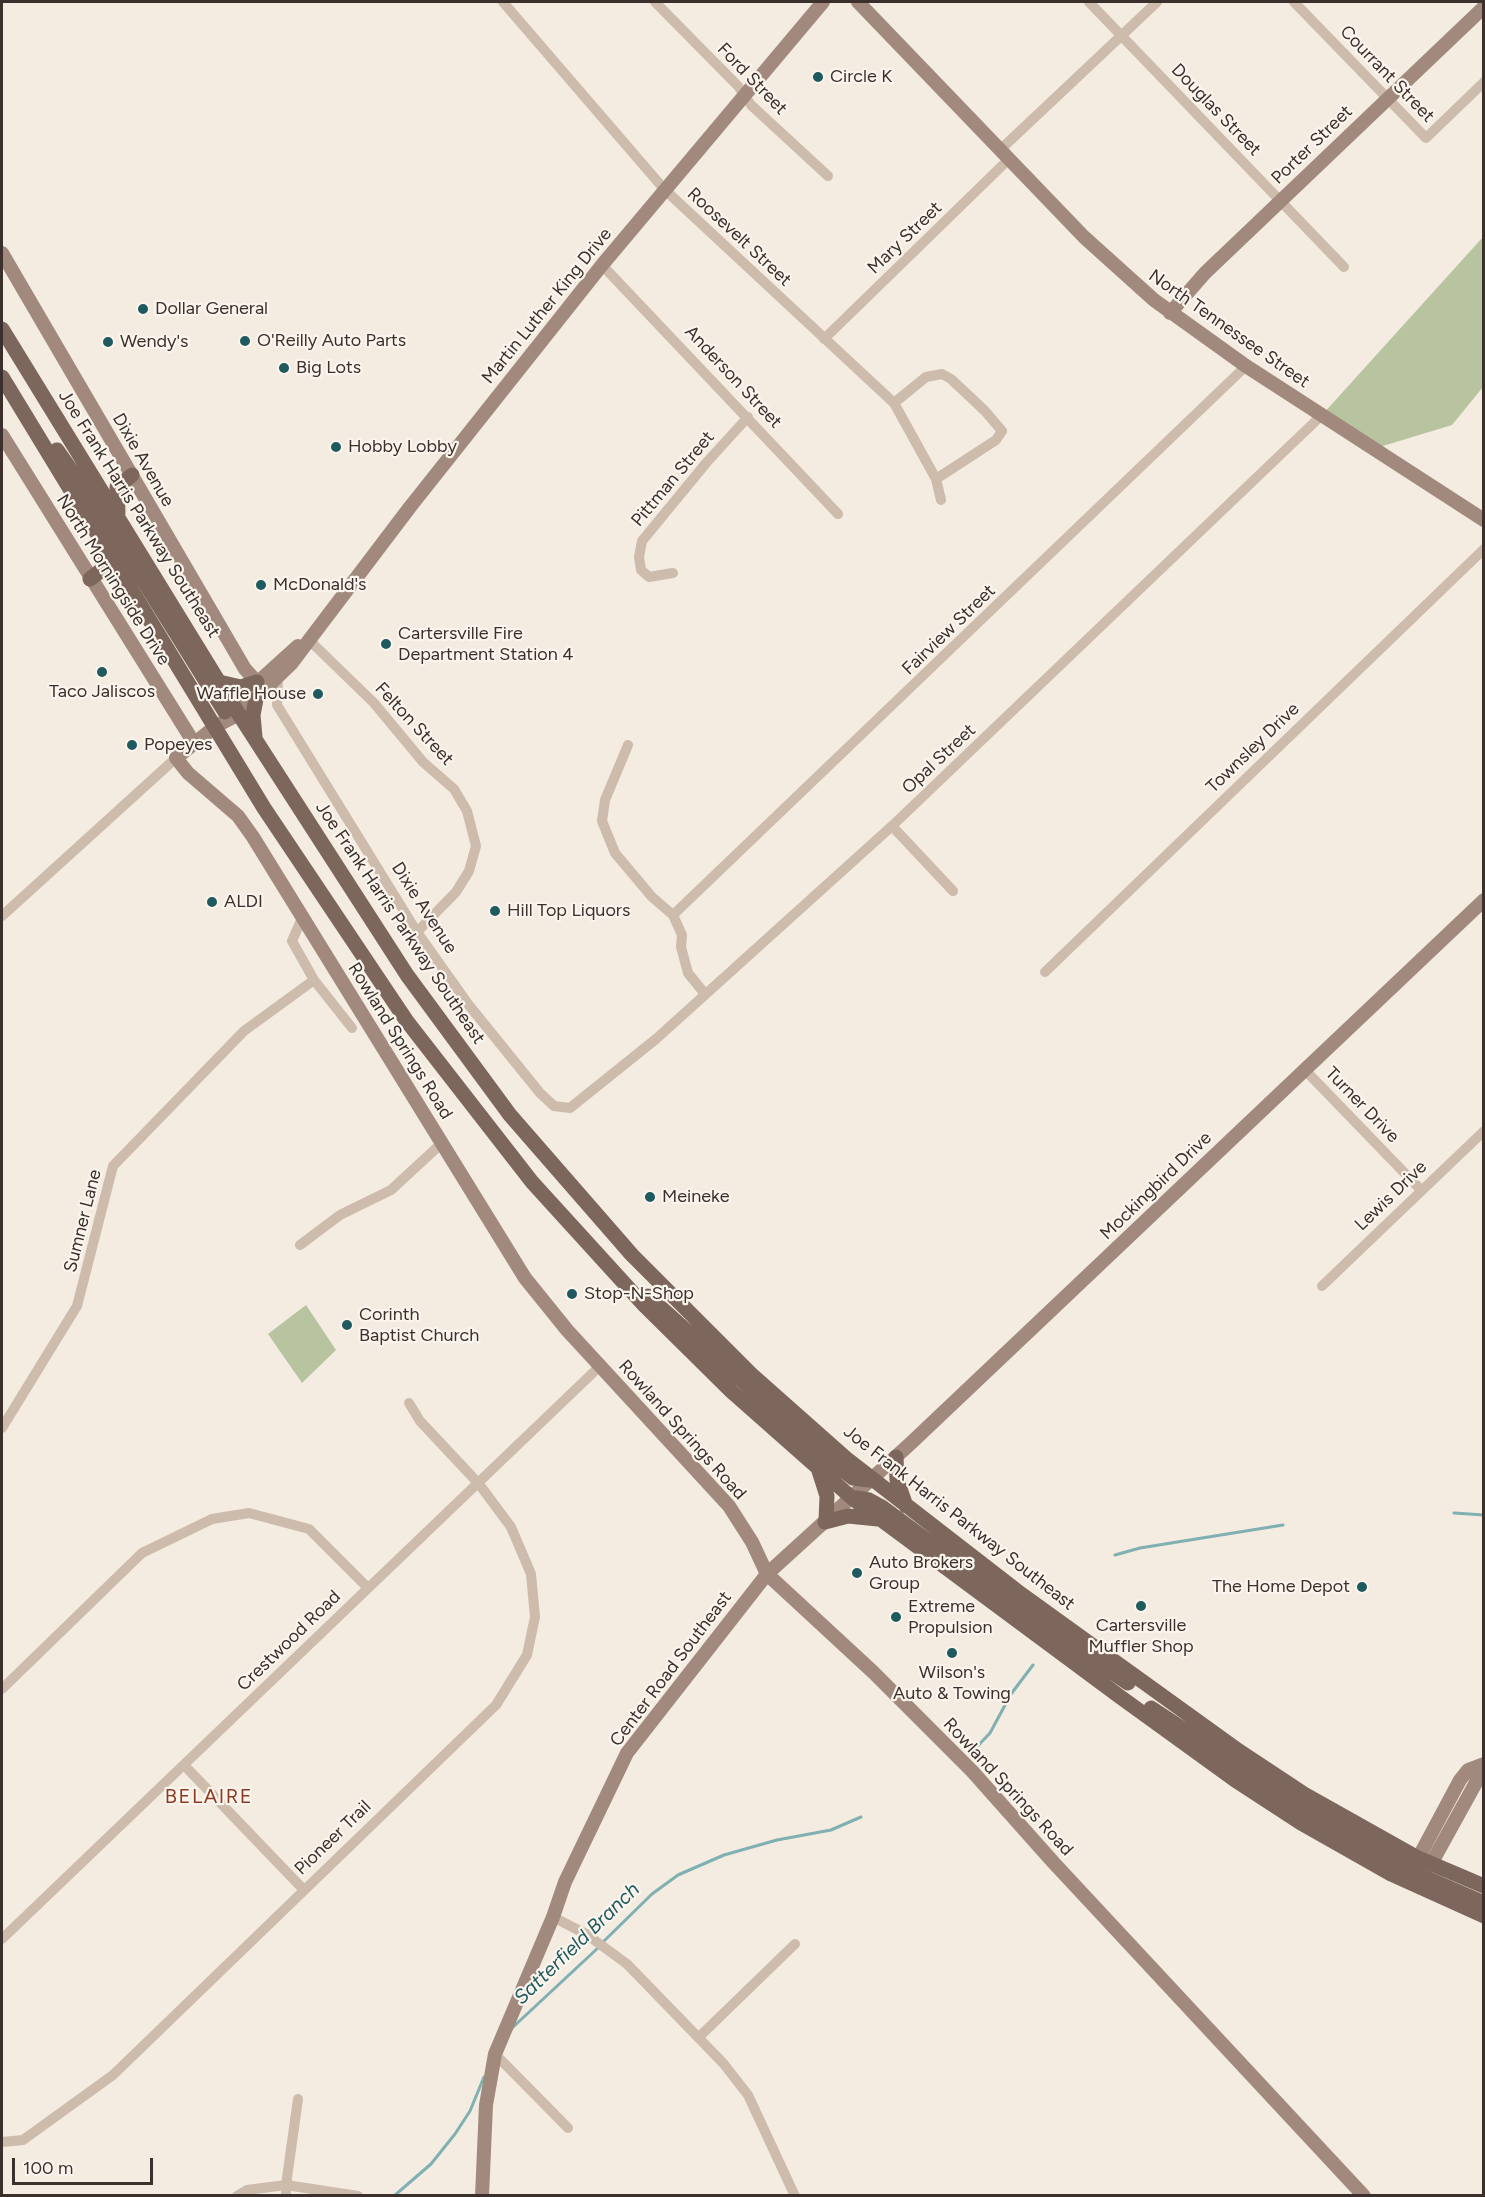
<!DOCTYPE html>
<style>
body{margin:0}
#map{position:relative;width:1485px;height:2197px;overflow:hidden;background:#f4ebe1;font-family:Figtree,sans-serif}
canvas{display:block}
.frame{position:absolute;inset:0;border:3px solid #3b302b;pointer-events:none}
.scale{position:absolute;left:12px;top:2158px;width:141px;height:27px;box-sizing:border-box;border:3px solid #3b302b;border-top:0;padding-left:8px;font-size:18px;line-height:21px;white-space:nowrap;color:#3b302b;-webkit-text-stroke:4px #fbf5ee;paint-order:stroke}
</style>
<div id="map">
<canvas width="1485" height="2197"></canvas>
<div class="frame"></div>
<div class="scale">100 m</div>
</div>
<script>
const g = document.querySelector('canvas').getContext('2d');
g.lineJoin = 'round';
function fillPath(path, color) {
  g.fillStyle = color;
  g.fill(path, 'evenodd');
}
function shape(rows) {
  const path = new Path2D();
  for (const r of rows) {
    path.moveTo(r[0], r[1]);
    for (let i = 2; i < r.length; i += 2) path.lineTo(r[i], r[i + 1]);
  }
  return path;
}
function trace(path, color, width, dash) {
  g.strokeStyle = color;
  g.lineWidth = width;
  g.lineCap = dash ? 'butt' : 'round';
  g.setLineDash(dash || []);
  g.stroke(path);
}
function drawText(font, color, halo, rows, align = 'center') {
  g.font = font + ' Figtree,sans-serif';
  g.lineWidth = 4.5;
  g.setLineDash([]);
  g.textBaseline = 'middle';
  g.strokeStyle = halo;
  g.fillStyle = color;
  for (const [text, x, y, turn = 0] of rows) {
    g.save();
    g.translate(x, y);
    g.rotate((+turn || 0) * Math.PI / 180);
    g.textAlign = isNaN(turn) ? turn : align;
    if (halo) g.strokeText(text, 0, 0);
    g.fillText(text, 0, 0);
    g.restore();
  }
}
fillPath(shape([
 [1483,237,1483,387,1452,425,1373,449,1322,415],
 [306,1305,336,1350,302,1383,268,1334]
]), '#b8c4a0');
trace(shape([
 [1454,1513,1484,1515],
 [1115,1555,1140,1548,1283,1525],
 [971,1753,990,1733,1011,1694,1033,1665],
 [603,1942,652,1894,678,1875,724,1855,777,1840,831,1830,861,1817],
 [512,2028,599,1947],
 [394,2196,431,2164,455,2134,470,2111,484,2077]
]), '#7fb0b2', 3);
trace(shape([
 [503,2,664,189,894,403,936,479,941,500],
 [655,2,738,86,751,105,828,176],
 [1089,2,1344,267],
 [1294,2,1426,138,1484,82],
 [1000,150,1157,2],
 [602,265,838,514],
 [824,339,1009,159],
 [894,403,926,377,942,374,951,379,985,411,1002,431,996,440,936,479],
 [673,573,649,577,641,570,639,557,642,541,707,462,748,417],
 [308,639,374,703,423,762,454,789,467,811,476,846,469,871,456,892,417,932],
 [278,677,277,705,417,932,468,1004,540,1093,554,1106,570,1108,656,1039,892,826,1322,415],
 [628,745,605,800,602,821,615,853,652,897,673,915,682,935,681,947,688,973,705,994],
 [892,826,953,891],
 [673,915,1246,366],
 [2,916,176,758],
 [1045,972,1484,549],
 [314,980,352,1028],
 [1305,1070,1421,1190],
 [300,1245,340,1215,391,1190,443,1142],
 [1322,1286,1484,1131],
 [2,1428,77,1306,113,1166,244,1031,314,980,292,941,302,918],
 [2,1689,142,1553,212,1519,249,1513,309,1529,368,1588],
 [184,1765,303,1889],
 [553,1917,586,1934,627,1964,723,2063,748,2095,795,2196],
 [2,1939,600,1366],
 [699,2037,795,1944],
 [495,2054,568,2128],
 [298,2099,286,2185,358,2196],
 [2,2142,23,2140,113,2075,496,1705,527,1655,535,1617,531,1574,511,1527,479,1484,420,1421,409,1403],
 [237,2196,247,2190,286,2185,286,2196]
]), '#cdbbac', 10);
trace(shape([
 [823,2,602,265,410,507,291,664,239,714,216,726,176,758,188,773,238,816,253,837,525,1278,567,1330,729,1506,752,1542,767,1574,873,1672,972,1771,1053,1862,1364,2196],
 [858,2,1084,237,1154,300,1246,366,1484,520],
 [2,253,245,669,257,682],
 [1170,313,1205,273,1484,7],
 [2,435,194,743],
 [225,712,298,646],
 [1414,1866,1460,1780,1468,1770,1484,1764],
 [1423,1870,1431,1864,1484,1768],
 [482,2196,486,2105,495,2054,553,1917,565,1882,627,1753,767,1574,911,1443,1484,900]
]), '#a18a7d', 14);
trace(shape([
 [2,329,233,705,407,975,510,1115,632,1255,751,1374,848,1460,1017,1591,1239,1751,1304,1794,1418,1858,1484,1886],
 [2,377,264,808,406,1020,532,1182,644,1305,731,1391,852,1498,1119,1696,1235,1780,1301,1823,1391,1874,1484,1916],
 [57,450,104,517,225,712],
 [118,513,117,487,132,475],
 [90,579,104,568,108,548],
 [219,682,241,687,257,682],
 [255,737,253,715,256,699],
 [648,1296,830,1460,853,1478,869,1480],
 [896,1457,897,1480,906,1506],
 [819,1471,827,1496,826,1521],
 [857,1498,869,1500,882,1507,1028,1615,1128,1683],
 [825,1522,848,1516,878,1519],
 [1151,1708,1293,1801,1373,1848,1420,1872],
 [1412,1872,1484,1903]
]), '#7d675c', 15);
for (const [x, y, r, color] of [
 [818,77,6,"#1f5a5e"],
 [143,309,6,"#1f5a5e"],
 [245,341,6,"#1f5a5e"],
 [108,342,6,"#1f5a5e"],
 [284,368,6,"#1f5a5e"],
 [336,447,6,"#1f5a5e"],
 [261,585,6,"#1f5a5e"],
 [386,644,6,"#1f5a5e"],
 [102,672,6,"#1f5a5e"],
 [318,694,6,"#1f5a5e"],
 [132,745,6,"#1f5a5e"],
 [212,902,6,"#1f5a5e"],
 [495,911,6,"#1f5a5e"],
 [650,1197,6,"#1f5a5e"],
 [572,1294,6,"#1f5a5e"],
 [347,1325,6,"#1f5a5e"],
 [857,1573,6,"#1f5a5e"],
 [1362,1587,6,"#1f5a5e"],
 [1141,1606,6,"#1f5a5e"],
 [896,1617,6,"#1f5a5e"],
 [952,1653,6,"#1f5a5e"]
]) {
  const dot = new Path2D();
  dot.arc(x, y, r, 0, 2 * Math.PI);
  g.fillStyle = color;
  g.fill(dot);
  trace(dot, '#fbf5ee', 2);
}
drawText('18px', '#3b302b', '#fbf5ee', [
 ["Courrant Street",1387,74,46],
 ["Ford Street",752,79,46],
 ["Douglas Street",1216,110,46],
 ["Porter Street",1312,145,-44],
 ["Roosevelt Street",739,237,43],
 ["Mary Street",905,238,-44],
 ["Martin Luther King Drive",547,306,-51],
 ["North Tennessee Street",1229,329,35],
 ["Anderson Street",733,377,47],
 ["Dixie Avenue",143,460,60],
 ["Pittman Street",673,479,-50],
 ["Joe Frank Harris Parkway Southeast",139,514,58],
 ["North Morningside Drive",113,580,58],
 ["Fairview Street",949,630,-44],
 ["Felton Street",414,724,47],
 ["Townsley Drive",1253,748,-44],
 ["Opal Street",939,759,-43],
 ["Dixie Avenue",424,908,57],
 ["Joe Frank Harris Parkway Southeast",400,923,56],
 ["Rowland Springs Road",400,1041,58],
 ["Turner Drive",1362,1105,46],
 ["Mockingbird Drive",1156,1186,-44],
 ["Lewis Drive",1391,1196,-44],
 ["Sumner Lane",83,1221,-76],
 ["Rowland Springs Road",682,1430,48],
 ["Joe Frank Harris Parkway Southeast",959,1518,38],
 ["Crestwood Road",289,1641,-44],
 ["Center Road Southeast",671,1669,-53],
 ["Rowland Springs Road",1008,1787,47],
 ["Pioneer Trail",333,1838,-44]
]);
drawText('18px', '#3b302b', '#fbf5ee', [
 ["Circle K",830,77],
 ["Dollar General",155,309],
 ["O'Reilly Auto Parts",257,341],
 ["Wendy's",120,342],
 ["Big Lots",296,368],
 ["Hobby Lobby",348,447],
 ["McDonald's",273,585],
 ["Cartersville Fire",398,634],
 ["Department Station 4",398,655],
 ["Taco Jaliscos",102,692,"center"],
 ["Waffle House",306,694,"right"],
 ["Popeyes",144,745],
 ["ALDI",224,902],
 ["Hill Top Liquors",507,911],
 ["Meineke",662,1197],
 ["Stop-N-Shop",584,1294],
 ["Corinth",359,1315],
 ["Baptist Church",359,1336],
 ["Auto Brokers",869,1563],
 ["Group",869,1584],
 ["The Home Depot",1350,1587,"right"],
 ["Extreme",908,1607],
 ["Propulsion",908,1628],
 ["Cartersville",1141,1626,"center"],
 ["Muffler Shop",1141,1647,"center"],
 ["Wilson's",952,1673,"center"],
 ["Auto & Towing",952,1694,"center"]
], 'left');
g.letterSpacing = '1.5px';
drawText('20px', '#8c3b22', '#fbf5ee', [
 ["BELAIRE",209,1797]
]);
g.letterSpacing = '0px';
drawText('italic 20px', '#1f5a5e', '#fbf5ee', [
 ["Satterfield Branch",577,1944,-44]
]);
</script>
